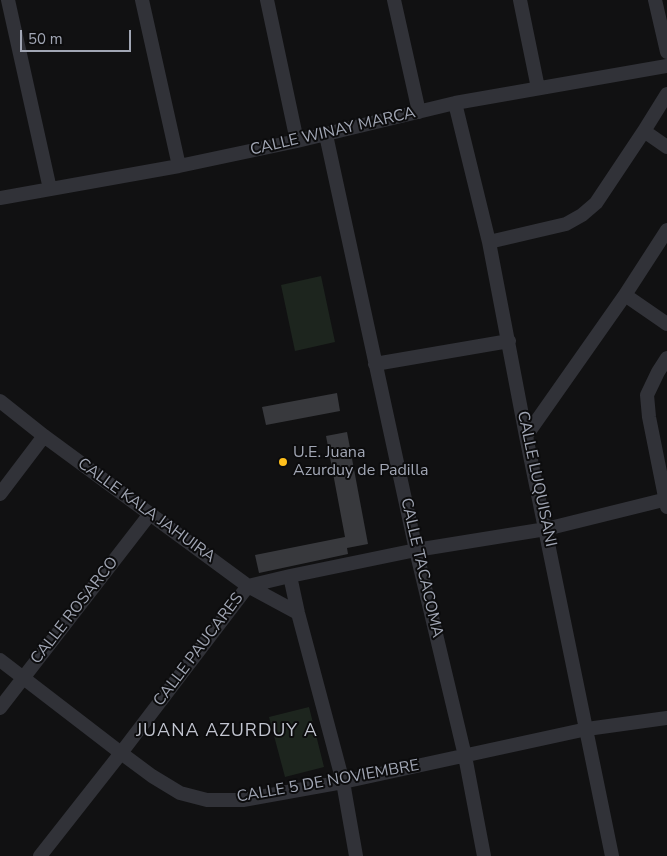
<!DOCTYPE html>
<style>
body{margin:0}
#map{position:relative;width:667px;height:856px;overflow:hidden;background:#111112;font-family:"Nunito Sans",sans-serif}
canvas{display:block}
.scale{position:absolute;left:20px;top:30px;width:111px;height:22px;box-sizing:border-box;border:2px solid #a1a6b4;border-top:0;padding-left:6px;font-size:15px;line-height:18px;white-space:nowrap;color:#a1a6b4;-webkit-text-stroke:4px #0c0c0d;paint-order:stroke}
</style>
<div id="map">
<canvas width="667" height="856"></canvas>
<div class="scale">50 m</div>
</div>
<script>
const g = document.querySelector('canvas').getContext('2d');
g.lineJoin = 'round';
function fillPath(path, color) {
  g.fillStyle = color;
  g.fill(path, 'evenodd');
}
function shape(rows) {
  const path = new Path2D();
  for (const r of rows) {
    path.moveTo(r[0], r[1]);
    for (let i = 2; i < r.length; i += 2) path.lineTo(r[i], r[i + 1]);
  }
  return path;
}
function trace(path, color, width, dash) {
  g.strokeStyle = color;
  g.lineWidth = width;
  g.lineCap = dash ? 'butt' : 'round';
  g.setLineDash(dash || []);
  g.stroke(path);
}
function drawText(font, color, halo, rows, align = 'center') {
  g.font = font + ' "Nunito Sans",sans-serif';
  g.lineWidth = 4;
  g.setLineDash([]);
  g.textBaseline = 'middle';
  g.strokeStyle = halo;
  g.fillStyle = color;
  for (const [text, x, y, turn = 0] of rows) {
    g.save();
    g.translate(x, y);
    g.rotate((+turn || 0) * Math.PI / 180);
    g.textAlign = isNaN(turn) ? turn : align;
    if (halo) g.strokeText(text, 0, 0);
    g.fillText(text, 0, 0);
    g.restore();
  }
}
fillPath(shape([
 [321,276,335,342,295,351,281,285],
 [309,707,324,767,285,777,269,717]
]), '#1d251e');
fillPath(shape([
 [337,393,340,411,266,425,262,407],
 [347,432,368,544,347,548,348,554,259,573,255,555,345,537,326,436]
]), '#38393d');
trace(shape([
 [8,0,50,189],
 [142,0,179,166],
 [267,0,297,141],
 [394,0,419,112],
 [520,0,538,88],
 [655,0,667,52],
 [455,103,489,242,526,436,612,856],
 [644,131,667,147],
 [326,135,416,550,465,756,484,856],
 [0,198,179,166,297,141,455,103,667,66],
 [489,242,566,224,582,215,596,203,644,131,667,94],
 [625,295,667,324],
 [667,358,658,372,647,395,649,417,667,507],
 [375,364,509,341],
 [0,401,44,436,248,586,298,613],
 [526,436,625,295,667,230],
 [0,494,44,436],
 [290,576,298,613,343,782,356,856],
 [0,660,121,753,152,776,180,793,207,800,243,800,343,782,587,729,667,718],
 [0,708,150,514],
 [40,856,121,753,248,586,290,576,416,550,546,529,667,499]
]), '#313238', 14);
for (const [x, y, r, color] of [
 [283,462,5,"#ffc01c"]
]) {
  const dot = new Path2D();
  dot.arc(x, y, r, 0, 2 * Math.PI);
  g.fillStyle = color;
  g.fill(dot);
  trace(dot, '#0c0c0d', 2);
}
drawText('16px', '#a1a6b4', '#0c0c0d', [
 ["CALLE WINAY MARCA",333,132,-13],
 ["CALLE LUQUISANI",536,479,78],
 ["CALLE KALA JAHUIRA",146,511,36],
 ["CALLE TACACOMA",421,568,77],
 ["CALLE ROSARCO",75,611,-52],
 ["CALLE PAUCARES",199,650,-53],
 ["CALLE 5 DE NOVIEMBRE",328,782,-10]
]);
drawText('16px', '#a1a6b4', '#0c0c0d', [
 ["U.E. Juana",293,453],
 ["Azurduy de Padilla",293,471]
], 'left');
g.letterSpacing = '1px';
drawText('18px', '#c2c5d0', '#0c0c0d', [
 ["JUANA AZURDUY A",227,732]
]);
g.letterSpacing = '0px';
</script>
